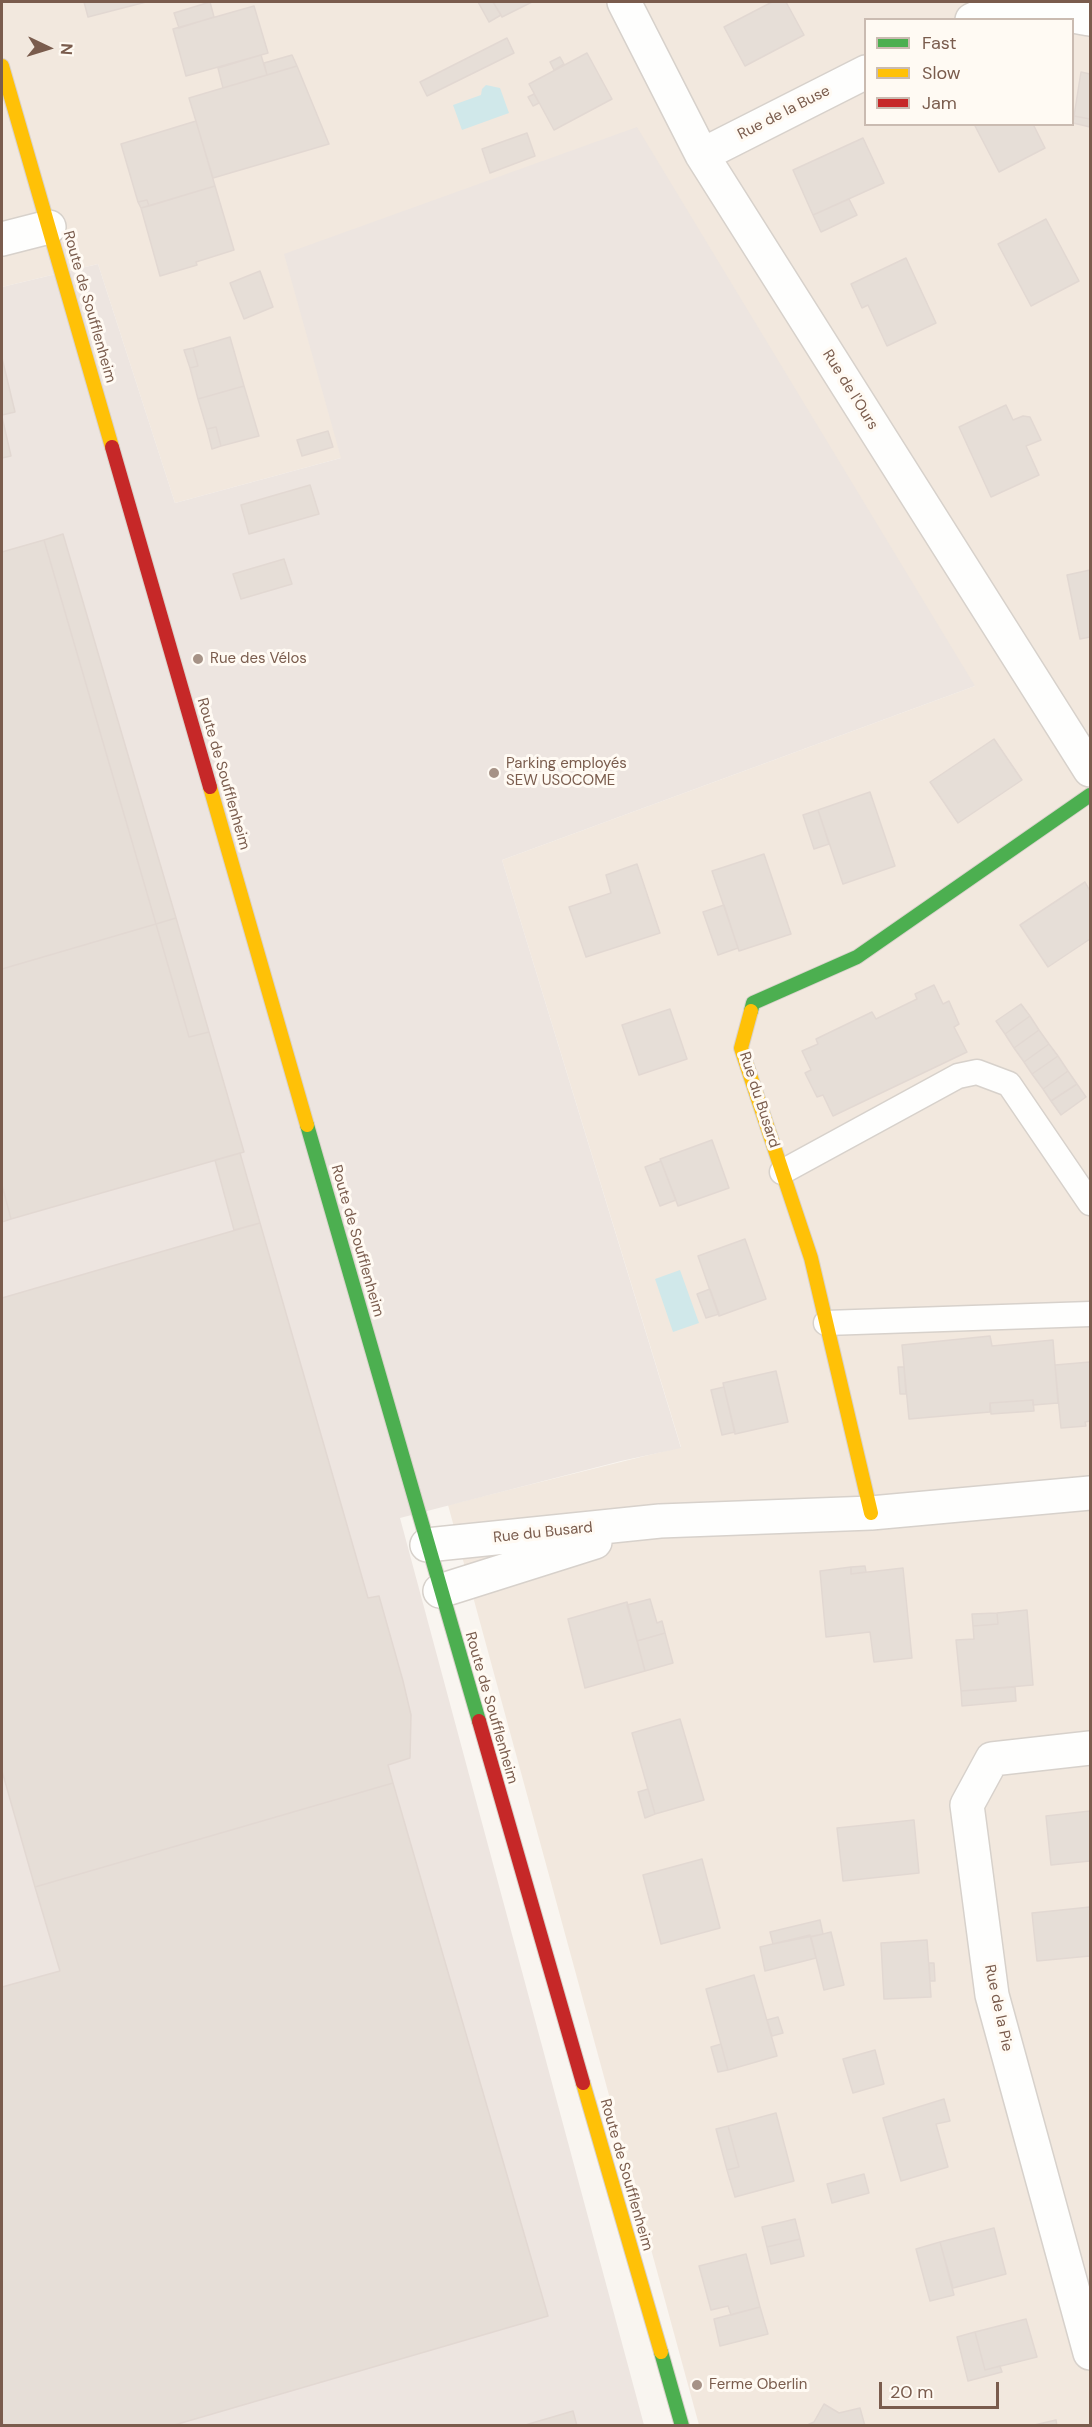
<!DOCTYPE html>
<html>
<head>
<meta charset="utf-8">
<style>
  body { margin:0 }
  #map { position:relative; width:1092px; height:2427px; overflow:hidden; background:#f9f5f0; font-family:"DM Sans",sans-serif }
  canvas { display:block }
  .frame { position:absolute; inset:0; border:3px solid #7a5c4d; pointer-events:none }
  .legend { position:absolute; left:864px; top:18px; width:210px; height:108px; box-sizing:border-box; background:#fffaf3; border:2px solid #cabbb1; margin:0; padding:8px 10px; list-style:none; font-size:18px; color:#7a5c4d }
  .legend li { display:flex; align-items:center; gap:12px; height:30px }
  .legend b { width:30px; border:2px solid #cabbb1 }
  .north { position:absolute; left:18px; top:18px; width:60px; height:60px; -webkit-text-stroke:4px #fffaf3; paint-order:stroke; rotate:94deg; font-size:16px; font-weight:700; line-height:24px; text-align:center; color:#7a5c4d }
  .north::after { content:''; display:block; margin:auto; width:21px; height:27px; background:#7a5c4d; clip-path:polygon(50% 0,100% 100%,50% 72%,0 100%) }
  .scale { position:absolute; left:879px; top:2382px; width:120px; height:27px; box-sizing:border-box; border:3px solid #7a5c4d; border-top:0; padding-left:8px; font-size:18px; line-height:21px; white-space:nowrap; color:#7a5c4d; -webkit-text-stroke:4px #fffaf3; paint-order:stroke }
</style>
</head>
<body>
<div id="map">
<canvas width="1092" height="2427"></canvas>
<div class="frame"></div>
<ul class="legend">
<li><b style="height:8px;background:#4caf50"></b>Fast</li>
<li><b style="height:8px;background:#ffc107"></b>Slow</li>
<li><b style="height:8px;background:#c62828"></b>Jam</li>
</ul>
<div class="north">N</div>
<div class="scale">20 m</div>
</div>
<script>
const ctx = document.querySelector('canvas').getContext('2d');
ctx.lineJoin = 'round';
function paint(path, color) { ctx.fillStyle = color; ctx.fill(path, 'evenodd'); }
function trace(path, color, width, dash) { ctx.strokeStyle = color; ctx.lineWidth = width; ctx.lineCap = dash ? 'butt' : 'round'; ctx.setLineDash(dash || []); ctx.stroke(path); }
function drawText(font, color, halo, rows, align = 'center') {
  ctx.font = font + ' "DM Sans",sans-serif'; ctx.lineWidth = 6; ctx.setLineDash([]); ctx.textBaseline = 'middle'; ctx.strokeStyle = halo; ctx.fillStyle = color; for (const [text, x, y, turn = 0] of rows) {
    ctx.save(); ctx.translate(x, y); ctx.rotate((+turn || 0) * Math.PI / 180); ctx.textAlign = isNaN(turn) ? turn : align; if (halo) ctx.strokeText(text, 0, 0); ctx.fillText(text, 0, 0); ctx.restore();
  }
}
paint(new Path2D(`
  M2 2H1090V2425H699L448 1505 681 1447 502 860 975 686 341 458 175 503 98 264 2 287ZM866 20H1072V124H866Z`), '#f2e8de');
paint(new Path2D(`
  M637 127 975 686 502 860 681 1448 621 1461 400 1518 644 2425H2V287L98 264 175 503 341 458 284 254Z`), '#ede5e0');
paint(new Path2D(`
  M486 85 500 88 509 113 462 130 453 105 481 95 482 89Z
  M680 1270 699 1323 673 1332 655 1279Z`), '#d0e8ea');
const building = new Path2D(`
  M84 2H146L88 17Z
  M210 2 214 17 179 28 174 13Z
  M478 2H493L501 15 489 22Z
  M493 2H532L502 17Z
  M772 2H786L804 35 745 66 724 27Z
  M254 6 268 53 186 76 173 29Z
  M507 38 514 53 427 96 420 82Z
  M587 53 612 99 554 130 529 84Z
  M261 55 267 75 223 88 218 68Z
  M292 55 297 66 267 75 264 63Z
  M560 57 564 64 554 70 550 62Z
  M297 66 329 144 213 178 189 98Z
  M1081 72 1090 74V119L1074 116Z
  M534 94 539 103 533 106 528 97Z
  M1074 116 1090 119V127L1073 123Z
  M196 121 215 186 149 206 147 200 138 202 121 144Z
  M974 124H1033L1045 148 999 172Z
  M527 133 535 156 490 173 482 149Z
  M863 138 884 183 813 215 793 170Z
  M215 186 234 250 196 262 197 265 160 276 141 208Z
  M849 199 857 215 821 232 813 215Z
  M147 200 149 206 141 208 138 202Z
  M1046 219 1079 281 1031 306 998 244Z
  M906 258 936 323 887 346 868 305 862 308 851 284Z
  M260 271 273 307 244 319 230 283Z
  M230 337 244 386 198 399 190 368 198 366 193 348Z
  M193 348 198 366 190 368 184 350Z
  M2 358 15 412 2 415Z
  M244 386 259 436 221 446 216 427 207 429 198 399Z
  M1006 405 1013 420 1023 416 1030 417 1041 440 1026 446 1039 475 991 497 959 427Z
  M2 417 11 456 2 458Z
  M216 427 221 446 212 449 207 429Z
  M328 431 333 447 302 456 297 440Z
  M310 485 319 514 249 534 241 505Z
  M63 534 176 918 156 924 44 540Z
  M44 540 156 924 2 969V552Z
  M284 559 292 584 241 599 233 574Z
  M1090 570V637L1080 639 1067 575Z
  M994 739 1022 780 958 823 930 782Z
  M870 792 895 866 843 884 818 810Z
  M818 810 829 844 814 849 803 815Z
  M764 854 791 934 739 951 712 871Z
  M637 864 660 933 586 957 569 907 611 893 606 875Z
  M1085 882 1090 891V939L1048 967 1020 925Z
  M724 905 738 948 718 955 703 912Z
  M176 918 209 1032 189 1037 156 924Z
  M156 924 189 1037 209 1032 244 1152 11 1219 2 1185V969Z
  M934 985 943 1004 949 1001 959 1024 954 1027 967 1052 833 1116 823 1095 817 1097 805 1073 811 1070 802 1051 818 1044 816 1039 872 1012 876 1019 917 999 915 994Z
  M1021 1004 1030 1016 1005 1034 996 1021Z
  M670 1009 687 1059 639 1075 622 1025Z
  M1030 1016 1039 1030 1014 1048 1005 1034Z
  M1039 1030 1049 1044 1024 1062 1014 1048Z
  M1049 1044 1058 1056 1032 1074 1024 1062Z
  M1058 1056 1068 1071 1043 1089 1032 1074Z
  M1068 1071 1077 1084 1051 1101 1043 1089Z
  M1077 1084 1086 1097 1061 1115 1051 1101Z
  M712 1140 729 1188 678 1206 660 1159Z
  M240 1153 260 1223 234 1230 215 1160Z
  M661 1161 676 1200 660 1206 645 1167Z
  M2 1185 11 1219 2 1222Z
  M260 1223 368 1598 379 1596 403 1681 411 1715 410 1758 388 1765 393 1783 35 1887 2 1771V1298Z
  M745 1239 766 1299 719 1316 698 1256Z
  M710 1289 719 1314 706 1318 697 1294Z
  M990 1336 992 1346 1053 1340 1058 1403 1033 1405V1400L990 1403V1412L909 1419 902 1345Z
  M1090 1362V1421L1085 1422 1086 1426 1061 1428 1055 1365Z
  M898 1367H904L906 1394H900Z
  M776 1371 788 1422 735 1434 723 1383Z
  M724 1387 735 1432 722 1435 711 1390Z
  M1033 1400 1034 1411 991 1414 990 1403Z
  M865 1566 866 1572 851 1574V1567Z
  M851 1567V1574L903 1568 912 1658 874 1662 870 1632 826 1637 820 1571Z
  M650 1599 657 1623 662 1621 665 1633 637 1641 627 1605Z
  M627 1602 645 1671 585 1688 568 1619Z
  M1027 1610 1033 1685 961 1691 956 1640 974 1639 973 1626 998 1624 997 1613Z
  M997 1613 998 1624 973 1626 972 1614Z
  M665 1633 673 1663 645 1671 637 1641Z
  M1015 1687 1016 1701 962 1706 961 1691Z
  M680 1719 704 1800 655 1814 632 1733Z
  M393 1783 548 2316 171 2426H4L2 2418V1987L60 1971 35 1887Z
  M648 1789 655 1814 645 1818 638 1792Z
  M1090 1811V1861L1051 1865 1046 1816Z
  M914 1820 919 1873 843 1881 837 1828Z
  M702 1859 720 1928 661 1944 643 1875Z
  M1090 1907V1956L1037 1961 1032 1913Z
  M820 1920 823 1934 773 1944 770 1932Z
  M831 1932 844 1985 824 1990 811 1937Z
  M810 1935 816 1958 765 1971 760 1947Z
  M927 1940 931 1997 884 1999 881 1943Z
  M929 1963H934L935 1981H930Z
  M754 1975 777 2056 728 2070 706 1989Z
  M778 2017 783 2033 772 2036 767 2020Z
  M721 2044 728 2070 718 2072 711 2047Z
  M875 2050 884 2084 853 2093 843 2059Z
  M944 2099 950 2121 936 2124 948 2167 901 2181 883 2118Z
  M776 2113 794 2181 735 2197 727 2170 739 2167 728 2126Z
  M728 2126 739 2167 727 2170 716 2129Z
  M864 2174 869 2193 832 2203 827 2184Z
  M795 2219 800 2239 767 2247 762 2227Z
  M994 2228 1006 2274 953 2288 940 2242Z
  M800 2239 804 2256 771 2264 767 2247Z
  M940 2242 954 2295 930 2301 916 2249Z
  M746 2254 760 2307 731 2315 728 2306 711 2310 699 2266Z
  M760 2307 768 2334 720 2346 714 2319Z
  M1026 2319 1037 2357 985 2370 975 2332Z
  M975 2332 985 2370 1000 2366 1002 2372 968 2381 957 2337Z
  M824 2404 839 2413 860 2408 865 2426H805L814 2422Z
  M573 2411 577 2426H522Z
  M1056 2420 1057 2426H1030Z`);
paint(building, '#e6ded7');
trace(building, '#e2d8d2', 1.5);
const lane = new Path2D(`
  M782 1172 958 1076 977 1072 1009 1084 1090 1203
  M826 1323 1090 1314`);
const street = new Path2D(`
  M624 2 702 155 1090 770
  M972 20C1007 2 1054 13 1090 19
  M702 155 866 72
  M2 239 49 227
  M427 1545 660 1521 871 1513 1090 1493
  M440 1591 595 1542
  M1090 1748 992 1759 967 1805 992 1995 1090 2353`);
const fast = new Path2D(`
  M751 1011 753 1003 857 957 1090 795
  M307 1125 479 1721
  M661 2352 682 2426`);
const slow = new Path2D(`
  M2 66 112 447
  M210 787 307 1125
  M751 1011 741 1048 811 1258 871 1513
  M583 2083 661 2352`);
const jam = new Path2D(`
  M112 447 210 787
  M479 1721 583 2083`);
trace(lane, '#d7d1cb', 27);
trace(street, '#d7d1cb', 36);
trace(fast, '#d9d2cb', 16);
trace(slow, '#d9d2cb', 16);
trace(jam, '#d9d2cb', 16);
trace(lane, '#fefefd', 24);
trace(street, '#fefefd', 33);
trace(fast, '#4caf50', 14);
trace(slow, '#ffc107', 14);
trace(jam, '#c62828', 14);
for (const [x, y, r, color] of [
  [198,659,6,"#a69286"],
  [494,773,6,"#a69286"],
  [697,2385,6,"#a69286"]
]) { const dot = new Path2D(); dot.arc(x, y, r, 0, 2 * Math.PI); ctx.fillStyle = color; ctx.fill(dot); trace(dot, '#fffaf3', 2); }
drawText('15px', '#7a5c4d', '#fffaf3', [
  ["Rue de la Buse",784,113,-27],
  ["Route de Soufflenheim",89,307,74],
  ["Rue de l'Ours",850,390,58],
  ["Route de Soufflenheim",223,774,74],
  ["Rue du Busard",759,1100,72],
  ["Route de Soufflenheim",357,1241,74],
  ["Rue du Busard",543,1533,-6],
  ["Route de Soufflenheim",491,1708,74],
  ["Rue de la Pie",998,2008,78],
  ["Route de Soufflenheim",626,2175,74]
]);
drawText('15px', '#7a5c4d', '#fffaf3', [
  ["Rue des Vélos",210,659],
  ["Parking employés",506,764],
  ["SEW USOCOME",506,781],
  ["Ferme Oberlin",709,2385]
], 'left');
</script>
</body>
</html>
